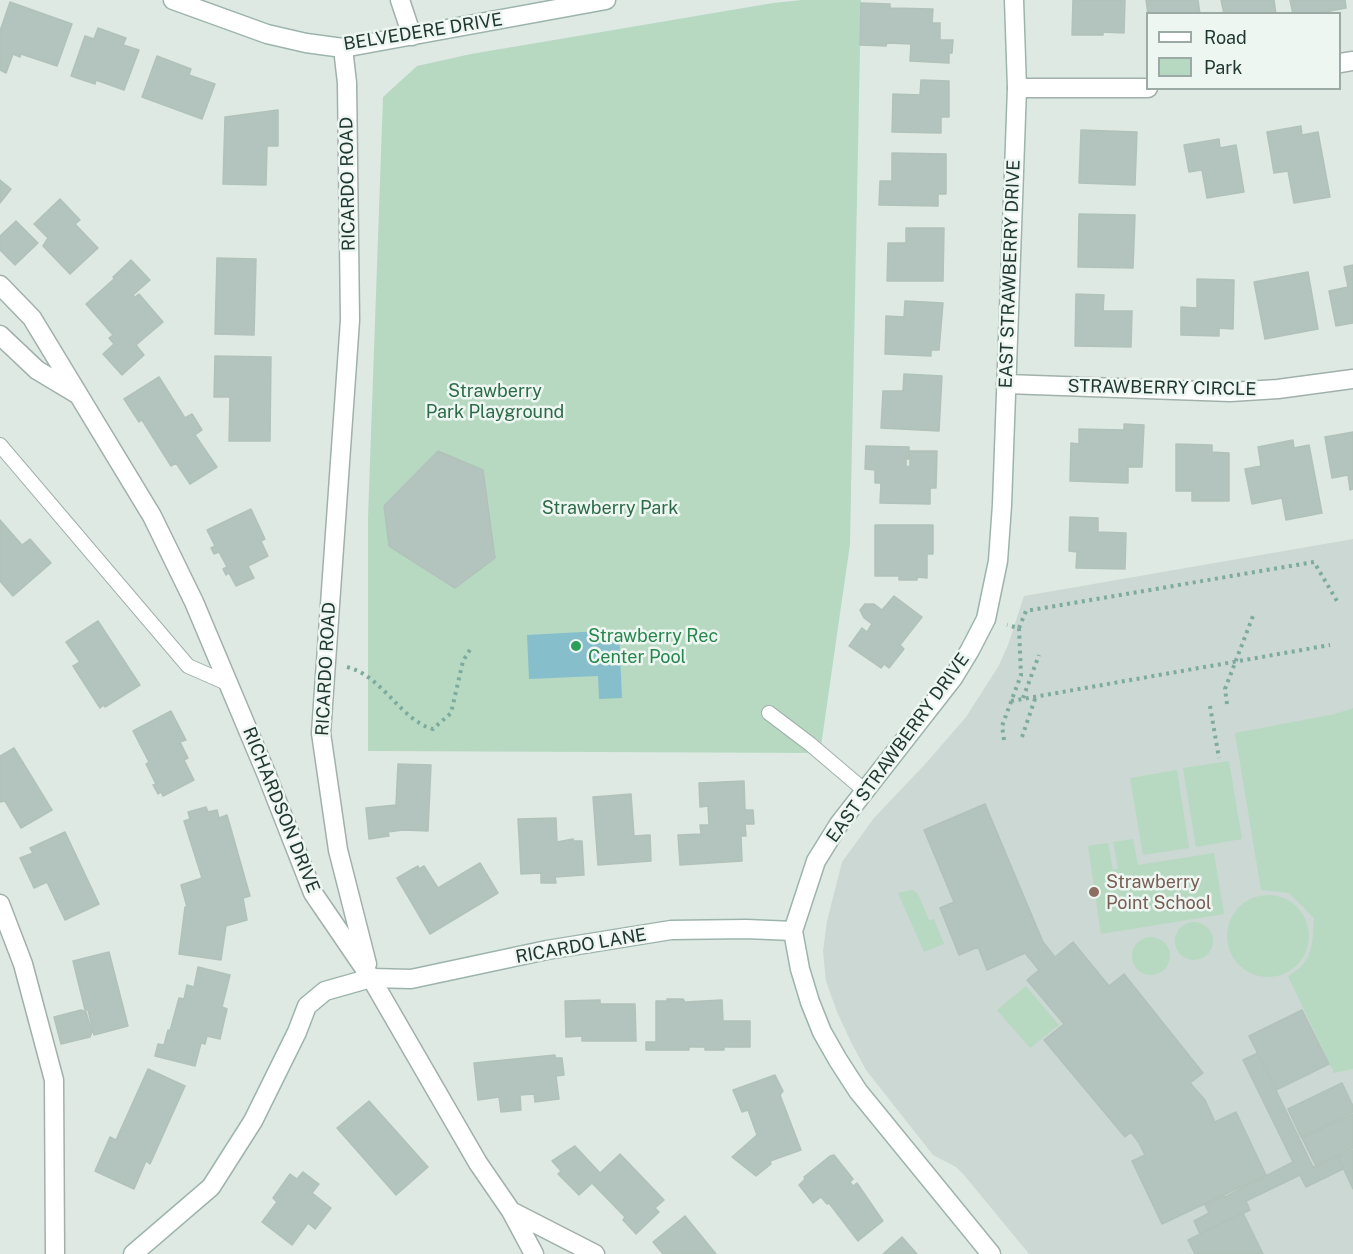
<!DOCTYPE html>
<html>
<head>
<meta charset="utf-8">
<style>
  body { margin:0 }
  #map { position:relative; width:1353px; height:1254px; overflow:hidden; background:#dee9e4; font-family:"Public Sans",sans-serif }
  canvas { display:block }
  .legend { position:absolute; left:1146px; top:12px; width:195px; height:78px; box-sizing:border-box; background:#eef6f2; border:2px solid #9caaa5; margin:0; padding:8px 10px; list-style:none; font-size:18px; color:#203732 }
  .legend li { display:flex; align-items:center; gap:12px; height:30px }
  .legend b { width:30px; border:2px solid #9caaa5 }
</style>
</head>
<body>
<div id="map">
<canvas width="1353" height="1254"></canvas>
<ul class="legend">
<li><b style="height:8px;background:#fff"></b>Road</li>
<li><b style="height:16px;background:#b7d9c2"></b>Park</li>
</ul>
</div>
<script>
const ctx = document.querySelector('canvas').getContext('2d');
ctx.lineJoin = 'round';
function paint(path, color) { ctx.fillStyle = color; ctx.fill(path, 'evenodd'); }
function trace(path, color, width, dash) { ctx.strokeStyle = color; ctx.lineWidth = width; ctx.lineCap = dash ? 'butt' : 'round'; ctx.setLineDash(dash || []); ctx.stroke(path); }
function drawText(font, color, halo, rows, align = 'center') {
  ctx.font = font + ' "Public Sans",sans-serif'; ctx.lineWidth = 5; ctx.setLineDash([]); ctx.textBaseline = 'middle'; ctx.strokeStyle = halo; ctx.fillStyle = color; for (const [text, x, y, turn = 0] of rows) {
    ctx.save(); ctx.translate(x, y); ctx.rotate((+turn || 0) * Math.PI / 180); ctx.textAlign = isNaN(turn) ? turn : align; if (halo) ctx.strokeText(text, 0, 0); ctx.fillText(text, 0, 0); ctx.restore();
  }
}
paint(new Path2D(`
  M1353 539V1254H1029L964 1175 956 1167 933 1155 866 1070 851 1042 837 1012 826 981 823 951 827 921 842 862 874 818 928 761 966 717 998 667 1008 645 1024 596Z`), '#ccd8d3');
paint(new Path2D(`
  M802 0H861L850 544 820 753 368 751V518L383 97 417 66 471 54 773 3Z
  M1353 708V1069L1334 1073 1288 976C1314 961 1312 945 1314 918L1289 893 1261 890 1235 733 1335 714Z
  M1229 761 1242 839 1196 847 1183 768Z
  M1177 770 1189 848 1143 855 1130 778Z
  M1133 839 1138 865 1214 853 1224 914 1101 934 1088 846 1108 843 1113 870 1118 868 1113 842Z
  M912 890 918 894 929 920 934 919 944 944 924 952 898 893Z
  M1227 936a41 41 0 1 1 82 0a41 41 0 1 1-82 0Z
  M1175 941a19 19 0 1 1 38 0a19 19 0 1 1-38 0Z
  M1132 956a19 19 0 1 1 38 0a19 19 0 1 1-38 0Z
  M1026 986 1059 1025 1030 1048 997 1010Z`), '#b7d9c2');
paint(new Path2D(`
  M619 630 622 698 599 699 598 676 529 679 527 635Z`), '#87becc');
const building = new Path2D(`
  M1073 0H1125L1124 33 1103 32V35H1072Z
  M1146 0H1198L1200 14H1148Z
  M1221 0H1274L1276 14H1224Z
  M1290 0H1345L1346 8 1314 14H1293Z
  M10 2 72 24 57 66 21 54 20 57 13 54 6 73 0 70V31Z
  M861 3 890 4V8L933 9 932 23H940V40H953L952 53H949V63L910 61 911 44 887 43 886 46 860 45Z
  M98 28 126 38 123 45 139 50 124 90 96 80 95 84 71 76 85 36 94 39Z
  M157 56 191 69 189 75 215 84 202 119 142 97Z
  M921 80 949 81V117H941V133L892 132 893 94 920 95Z
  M278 110V146H267L266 185 223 184 225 117Z
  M1301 126 1302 135 1318 132 1330 197 1294 203 1288 171 1274 173 1267 132Z
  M1081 130 1137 132 1135 185 1079 183Z
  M1219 139 1220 148 1236 145 1244 192 1207 198 1202 170 1189 172 1184 145Z
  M892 153 946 154V194H938V206L879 205 880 181H892Z
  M0 180 11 189 0 203Z
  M60 199 80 220 75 224 98 248 70 274 43 246 48 238 34 224Z
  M1079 214 1135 215 1133 268 1078 267Z
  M16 221 38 243 15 265 0 250V236Z
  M906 228H944L943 281H887L888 243H906Z
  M217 258 256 259 254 335 215 334Z
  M131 260 150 280 133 295 135 297 139 294 163 322 136 345 144 355 122 375 103 354 114 344 109 338 113 335 86 304 114 279 113 277Z
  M1353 265V323L1336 326 1329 291 1348 287 1344 267Z
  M1308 272 1318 329 1265 339 1254 282Z
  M1197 279 1234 280 1233 329 1219 328V336L1181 335V307L1197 308Z
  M1076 294 1104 295 1103 311H1132L1131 347 1075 346Z
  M905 301 943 303 939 350H931V356L885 354 886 316 904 317Z
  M215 356 271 357 270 441H229L230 397H214Z
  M904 374 942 376 939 431 881 428 883 391H903Z
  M159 377 185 418 192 414 202 430 195 435 217 467 190 484 176 463 171 466 142 420 139 422 124 399Z
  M1124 424 1144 425 1142 467H1128V483L1070 481 1071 443 1079 444V429L1124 430Z
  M1353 432V489L1350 490 1348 475 1332 478 1325 437Z
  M1293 440 1294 448 1309 445 1322 513 1286 520 1282 498 1252 504 1245 469 1261 466 1258 447Z
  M1176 444 1212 445V452L1229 453V501H1192V491H1176Z
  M866 446 909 447V459H906V466L910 467V451H937L936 488H930V504L880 503 881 483H875V470L865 469Z
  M438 451 483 470 495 558 455 588 389 546 384 506Z
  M251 509 265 539 261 541 268 556 248 566 254 578 236 586 229 573 226 575 223 569 227 567 219 552 214 554 211 548 215 546 207 530Z
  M1070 517 1098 518V532L1126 533 1125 569 1076 568 1077 552 1069 551Z
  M0 520 22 545 30 539 51 563 13 596 0 581Z
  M875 525H933V554H927V578L917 577V580H899V576H875Z
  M894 596 922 617 900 645 904 649 889 668 884 664 881 668 849 646 862 628 867 632 872 624 864 618 860 610 865 604H874L882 610Z
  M98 621 140 685 105 707 104 705 100 708 73 666 80 662 66 642Z
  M171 711 186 740 180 742 188 758 184 760 194 780 163 796 161 792 158 794 153 785 156 784 146 764 149 762 133 731Z
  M14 748 52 810 21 828 5 801 0 802V756Z
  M398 764 431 765 428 831 403 830 388 832 389 836 369 839 366 808 396 805Z
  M744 781 745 810H753L754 824H745L746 836H741L742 861 680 865 678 835 701 834 700 825H709L708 806 700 807 699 783Z
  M631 794 634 836 650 835 651 861 598 865 593 797Z
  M985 804 1043 942 1055 957 1073 942 1109 986 1124 974 1203 1073 1190 1083 1205 1100 1215 1122 1236 1112 1266 1175 1162 1224 1132 1161 1145 1155 1139 1143 1131 1132 1125 1137 1044 1040 1064 1024 1027 980 1039 970 1025 953 987 970 978 947 959 955 940 908 954 902 924 830Z
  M206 807 208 812 217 810 219 818 227 815 250 896 243 898 247 920 226 926 221 960 179 954 185 907H187L181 885 202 878 184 821 190 819 188 812Z
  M556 818 557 842 573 839 574 841H582L584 875 555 877 556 883H541V873L521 874 518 819Z
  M65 832 99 904 65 920 47 882 34 888 20 858 33 853 30 848Z
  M480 863 498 893 430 934 397 878 418 866 419 869 424 866 438 888Z
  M109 952 128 1026 94 1035 88 1010H85L73 961Z
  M198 967 230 975 222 1007 227 1009 220 1039 207 1036 205 1044 201 1043 195 1066 155 1056 158 1044 164 1045 168 1030 170 1031 179 998 184 999 187 985 194 987Z
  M667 999H683L685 1002 722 1000 723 1021H750V1047H724V1050H705V1047H689V1050H646V1042H656V1001H667Z
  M600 1000V1004H635L636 1041H582V1036L566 1037 565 1001Z
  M81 1010 86 1012 92 1032 90 1037 61 1044 54 1017Z
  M1302 1010 1329 1064 1276 1090 1249 1036Z
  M1258 1053 1313 1167 1337 1156 1343 1169 1306 1187 1300 1175 1246 1201 1250 1210 1200 1234 1194 1221 1209 1213 1205 1205 1224 1195 1225 1197 1293 1162 1243 1060Z
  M555 1055V1058H562L564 1075 556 1076 559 1099 535 1102 534 1094 520 1095 521 1110 501 1112 499 1097 478 1100 474 1063Z
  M148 1069 185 1086 150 1164 146 1161 134 1189 95 1171 110 1137 116 1140Z
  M775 1075 783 1091 780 1095 801 1150 770 1161 771 1164 756 1176 732 1157 757 1135 748 1110 742 1112 733 1090Z
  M1342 1083 1353 1106V1112L1301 1137 1288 1109Z
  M369 1101 428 1167 396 1195 337 1128Z
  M1353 1114V1148L1316 1166 1302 1138Z
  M575 1146 600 1173 620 1154 664 1200 655 1208 659 1212 636 1234 623 1220 625 1217 592 1183 579 1195 558 1174 561 1171 552 1161Z
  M1353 1150V1189L1338 1157Z
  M834 1155 853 1179 850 1182 853 1186 857 1183 883 1221 858 1241 829 1203 827 1204 821 1197 813 1203 799 1185 805 1179 804 1177 830 1156Z
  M303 1172 319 1184 312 1193 331 1208 315 1229 308 1223 292 1245 262 1222 277 1202 273 1198 290 1174 297 1179Z
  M1243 1213 1263 1254H1195L1188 1240Z
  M685 1216 716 1254H663L653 1242Z
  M902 1237 917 1254H883Z`);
paint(building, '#b3c3bd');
trace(building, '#b1c2bb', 1.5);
const lane = new Path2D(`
  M0 445 188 666 229 684
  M769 713 810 744 864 790`);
const street = new Path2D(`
  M400 0 412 36
  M343 48 347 83 350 320 321 733 338 850 367 964
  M1340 63 1353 61
  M1017 88H1148
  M0 285 32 318 152 516 194 602 266 773 313 893 371 978 478 1163 511 1211 534 1254
  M0 335 37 370 77 394
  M1006 384 1230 392 1278 389 1353 379
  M0 904 23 964 54 1080 55 1254
  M511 1211 595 1254`);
const secondary = new Path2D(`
  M173 0 267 34 306 43 343 48 606 0
  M133 1254 211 1187 253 1121 297 1032 307 1006 325 991 371 978 411 979 547 950 671 930 746 929 793 931
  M991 1254 858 1091 838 1060 822 1032 810 1002 800 969 793 931 816 861 839 824 953 678 970 650 986 619 998 561 1002 505 1017 88 1014 0`);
trace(lane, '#a1b0ab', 16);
trace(street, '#a1b0ab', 21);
trace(secondary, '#9db4ad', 21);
trace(new Path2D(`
  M1019 628 1026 611 1314 562 1337 601
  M347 667C383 676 400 720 433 729L451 713 463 661 471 648
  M1023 698 1039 655
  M1011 701 1330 645
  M1227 704 1225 689 1253 616
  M1210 706 1219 758
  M1022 737 1036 696
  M1004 740 1002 726 1021 675 1019 628 1007 625`), '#7fab9f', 4, [3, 4.5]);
trace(lane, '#fff', 14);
trace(street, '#fff', 18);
trace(secondary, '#fff', 18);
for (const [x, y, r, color] of [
  [576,646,6,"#2e9e5b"],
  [1094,892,6,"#8d6e63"]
]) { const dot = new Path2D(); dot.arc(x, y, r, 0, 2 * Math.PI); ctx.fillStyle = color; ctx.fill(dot); trace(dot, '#eef6f2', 2); }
drawText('18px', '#203732', '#eef6f2', [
  ["BELVEDERE DRIVE",423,32,-9],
  ["RICARDO ROAD",348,184,-91],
  ["EAST STRAWBERRY DRIVE",1010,274,-88],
  ["STRAWBERRY CIRCLE",1162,388,1],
  ["RICARDO ROAD",326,669,-87],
  ["EAST STRAWBERRY DRIVE",898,748,-54],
  ["RICHARDSON DRIVE",281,810,68],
  ["RICARDO LANE",581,946,-10]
]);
drawText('18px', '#2d6b48', '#eef6f2', [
  ["Strawberry",495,391],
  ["Park Playground",495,412],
  ["Strawberry Park",610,508]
]);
drawText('18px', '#27864d', '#eef6f2', [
  ["Strawberry Rec",588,636],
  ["Center Pool",588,657]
], 'left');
drawText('18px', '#785e54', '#eef6f2', [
  ["Strawberry",1106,882],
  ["Point School",1106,903]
], 'left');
</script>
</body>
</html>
